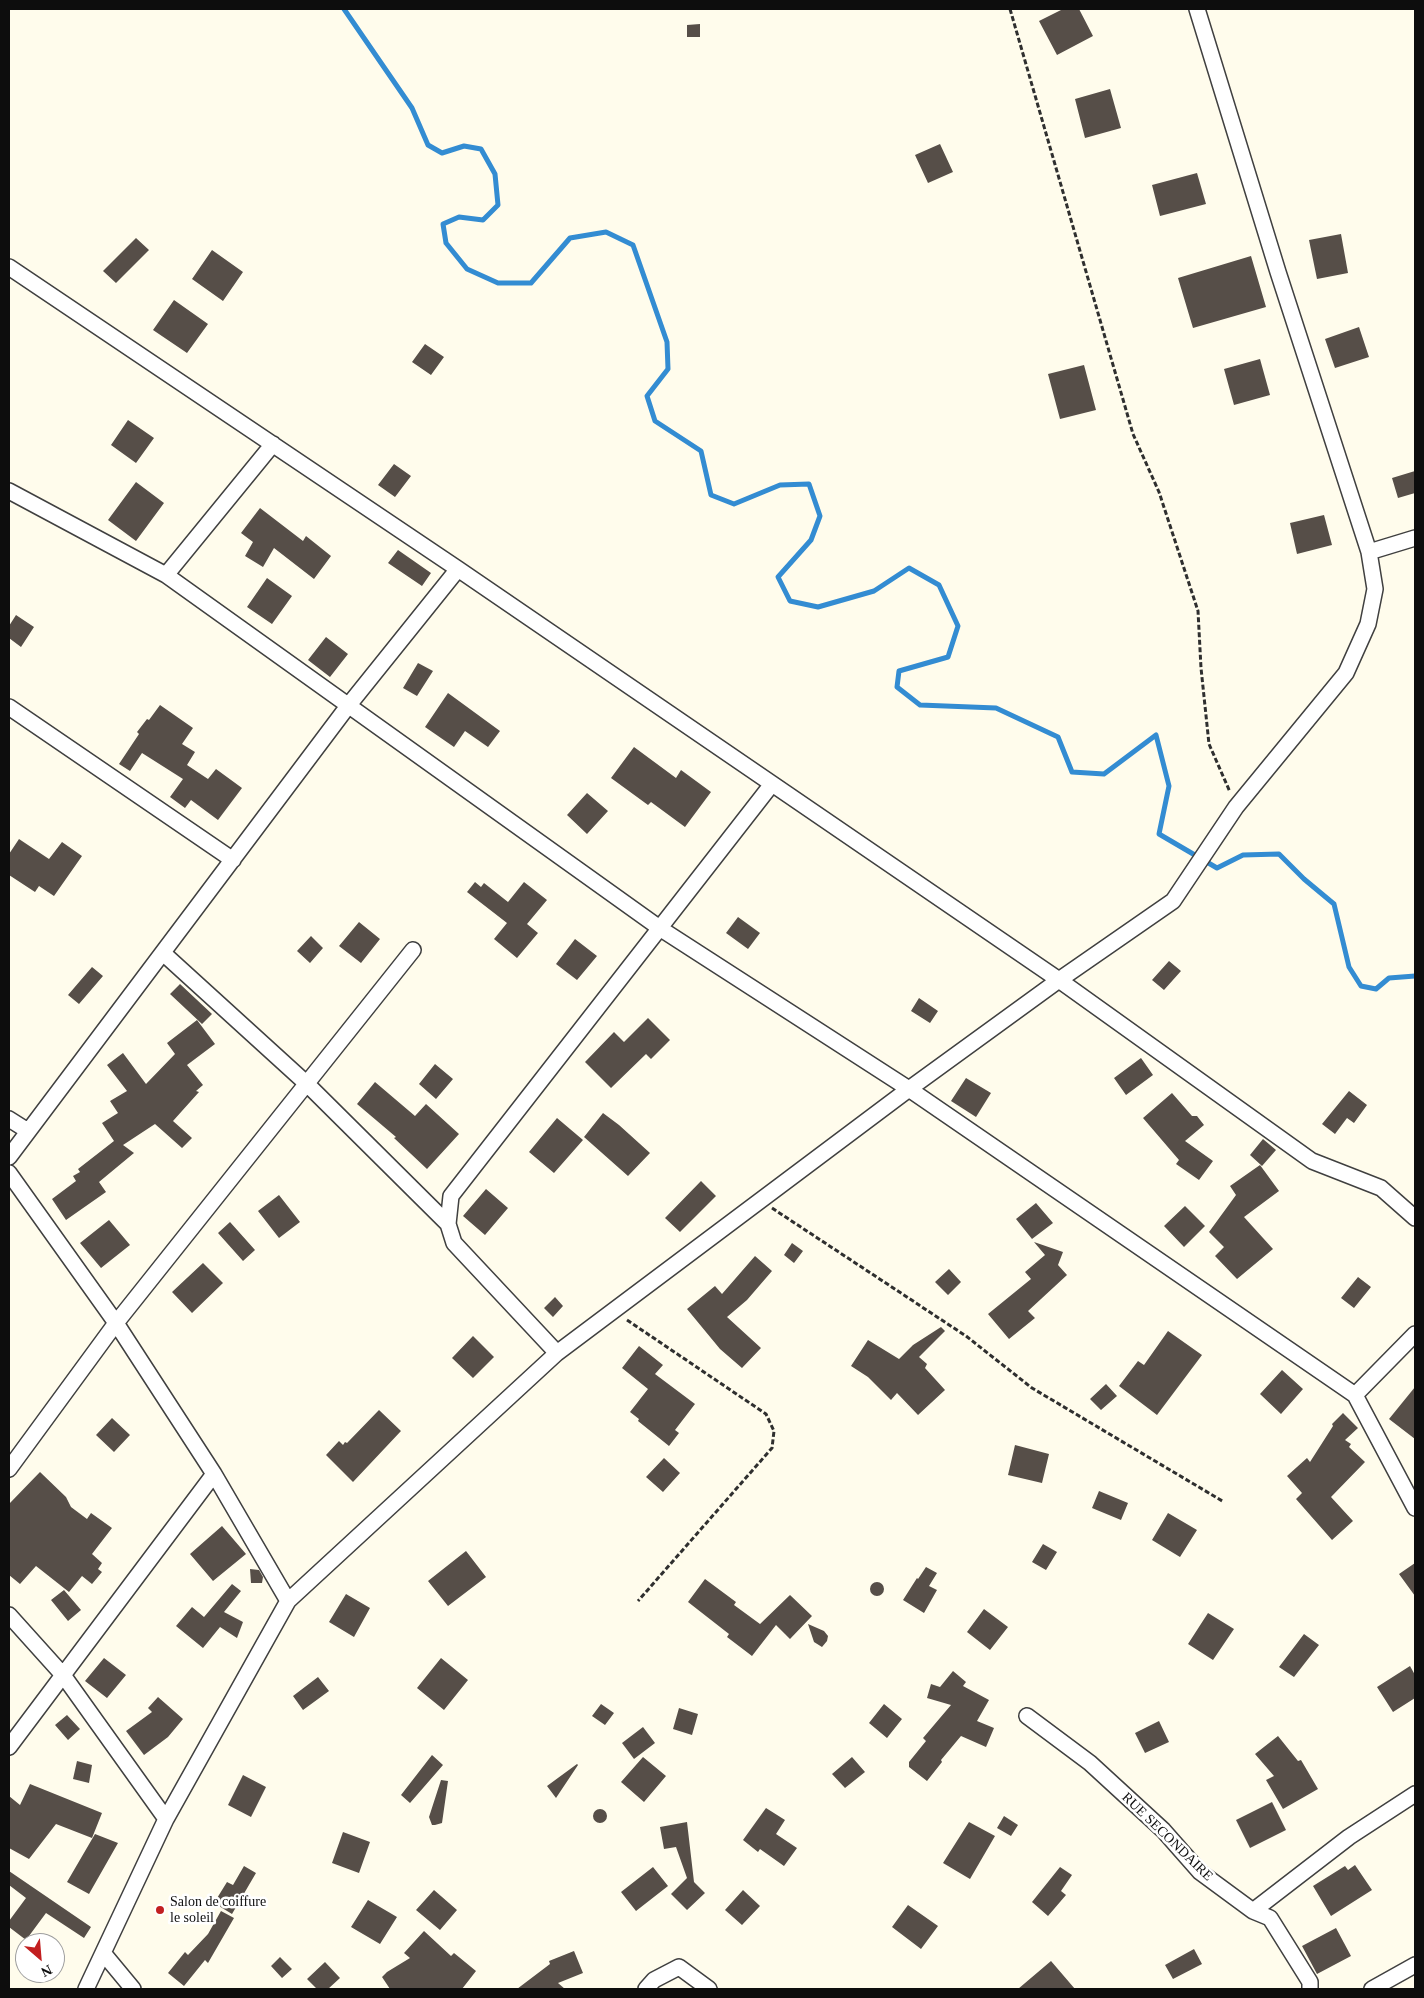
<!DOCTYPE html>
<html>
<head>
<meta charset="utf-8">
<style>
  body { margin:0 }
  #map { position:relative; width:1424px; height:1998px; overflow:hidden; background:#fffcec; font-family:Georgia,serif }
  canvas { display:block }
  .frame { position:absolute; inset:0; border:10px solid #0d0d0d; pointer-events:none }
  .north { position:absolute; left:15px; top:1933px; width:50px; height:50px; box-sizing:border-box; background:#fff; border:1px solid #9e9e9e; border-radius:50%; rotate:153deg; font-size:14px; font-weight:700; line-height:20px; text-align:center; color:#0d0d0d }
  .north::after { content:''; display:block; margin:auto; width:18px; height:22px; background:#c21f20; clip-path:polygon(50% 0,100% 100%,50% 72%,0 100%) }
</style>
</head>
<body>
<div id="map">
<canvas width="1424" height="1998"></canvas>
<div class="frame"></div>
<div class="north">N</div>
</div>
<script>
const ctx = document.querySelector('canvas').getContext('2d');
ctx.lineJoin = 'round';
function trace(path, color, width, dash) { ctx.strokeStyle = color; ctx.lineWidth = width; ctx.lineCap = dash ? 'butt' : 'round'; ctx.setLineDash(dash || []); ctx.stroke(path); }
function paint(path, color) { ctx.fillStyle = color; ctx.fill(path, 'evenodd'); }
function drawText(font, color, halo, rows, align = 'center') {
  ctx.font = font + ' Georgia,serif'; ctx.lineWidth = 5; ctx.setLineDash([]); ctx.textBaseline = 'middle'; ctx.strokeStyle = halo; ctx.fillStyle = color; for (const [text, x, y, turn = 0] of rows) {
    ctx.save(); ctx.translate(x, y); ctx.rotate((+turn || 0) * Math.PI / 180); ctx.textAlign = isNaN(turn) ? turn : align; if (halo) ctx.strokeText(text, 0, 0); ctx.fillText(text, 0, 0); ctx.restore();
  }
}
trace(new Path2D(`
  M344 9 412 108 428 145 442 153 464 146 481 149 495 174 498 205 483 220 459 217 443 224 446 243 467 269 498 283H531L570 238 606 232 633 245 667 342 668 369 647 396 655 421 701 451 711 495 734 504 780 485 809 484 820 516 811 540 778 577 790 601 818 607 874 591 909 568 939 585 958 626 948 657 899 671 897 687 920 705 996 708 1058 737 1072 772 1104 774 1156 735 1169 786 1159 834 1217 868 1243 855 1279 854 1304 879 1334 904 1349 967 1361 986 1376 989 1389 978 1415 976`), '#338cd2', 5);
paint(new Path2D(`
  M1063 9H1079L1093 36 1057 55 1039 21Z
  M700 24V37H687V25Z
  M1110 89 1121 128 1085 138 1075 99Z
  M940 144 953 172 928 183 915 155Z
  M1197 173 1206 204 1160 216 1152 185Z
  M1341 234 1348 273 1317 279 1309 240Z
  M136 238 149 250 116 283 103 271Z
  M212 250 243 272 223 301 192 279Z
  M1251 256 1266 307 1193 328 1178 278Z
  M174 300 208 324 187 353 153 330Z
  M1359 327 1369 357 1335 368 1325 339Z
  M425 344 444 357 431 375 412 362Z
  M1260 359 1270 395 1234 405 1224 369Z
  M1084 365 1096 410 1060 419 1048 374Z
  M128 420 154 438 136 463 111 445Z
  M394 464 411 476 395 497 378 485Z
  M1415 471V493L1398 498 1392 478Z
  M136 482 164 503 136 541 108 520Z
  M260 508 303 541 306 536 331 556 314 579 274 548 263 567 245 556 253 542 241 533Z
  M1324 515 1332 545 1297 554 1290 523Z
  M398 550 431 573 422 586 388 563Z
  M267 578 292 596 272 624 247 607Z
  M16 615 34 627 21 647 9 638V626Z
  M326 637 348 654 330 677 308 660Z
  M418 663 433 671 417 696 403 688Z
  M448 693 500 731 488 747 465 731 454 747 425 727Z
  M160 705 193 728 182 744 195 752 187 765 208 779 216 769 242 788 218 820 191 800 185 808 170 797 183 779 142 753 130 771 119 764 139 734 137 732 147 719 149 720Z
  M634 747 676 778 681 770 711 792 685 827 651 802 648 805 611 778Z
  M587 793 608 811 587 834 567 815Z
  M19 839 49 859 62 842 82 856 54 896 39 886 35 892 9 875V854Z
  M475 882 481 887 484 883 508 902 524 882 547 900 527 924 538 933 517 958 494 939 507 923 467 892Z
  M738 917 760 933 748 949 726 933Z
  M359 922 380 939 361 963 339 946Z
  M311 936 323 948 310 963 297 951Z
  M575 939 597 956 577 980 556 964Z
  M1169 961 1181 971 1164 990 1152 980Z
  M92 967 103 976 79 1004 68 995Z
  M180 984 212 1014 202 1024 170 994Z
  M919 998 938 1011 930 1023 911 1011Z
  M648 1018 670 1040 651 1059 646 1054 611 1088 585 1062 614 1032 624 1042Z
  M197 1020 215 1044 187 1065 203 1085 196 1091 199 1092 173 1121 192 1138 182 1148 155 1124 123 1145 134 1153 99 1182 106 1192 66 1220 52 1199 76 1181 73 1176 80 1172 78 1169 114 1141 102 1123 118 1113 110 1101 127 1091 107 1065 123 1053 146 1084 175 1054 167 1043Z
  M1141 1058 1153 1075 1126 1095 1114 1078Z
  M435 1064 453 1079 436 1099 419 1084Z
  M966 1078 991 1093 976 1117 951 1101Z
  M375 1082 415 1116 426 1104 459 1134 427 1169 394 1138 396 1137 357 1104Z
  M1349 1091 1367 1105 1354 1123 1347 1118 1335 1134 1322 1124Z
  M1172 1093 1192 1116H1197L1204 1125 1185 1141 1213 1161 1199 1180 1176 1164 1179 1160 1143 1118Z
  M603 1113 619 1125 650 1153 628 1176 584 1137Z
  M557 1118 583 1140 554 1173 529 1152Z
  M1263 1139 1276 1150 1262 1166 1250 1155Z
  M1260 1165 1279 1191 1244 1217 1273 1249 1237 1279 1215 1256 1224 1247 1209 1232 1236 1195 1230 1186Z
  M701 1181 716 1196 680 1232 665 1218Z
  M486 1189 508 1208 485 1235 463 1216Z
  M279 1195 300 1222 279 1238 258 1211Z
  M1036 1203 1053 1223 1032 1239 1016 1219Z
  M1185 1206 1205 1226 1184 1247 1164 1226Z
  M109 1220 130 1245 101 1268 80 1243Z
  M230 1222 255 1250 243 1261 218 1233Z
  M1034 1242 1063 1252 1058 1265 1067 1275 1028 1311 1035 1318 1009 1339 988 1314 1031 1279 1025 1272 1045 1255Z
  M792 1243 803 1251 794 1263 784 1255Z
  M755 1256 772 1271 747 1300 727 1317 761 1348 742 1368 720 1349 687 1309 715 1286 722 1294Z
  M203 1263 223 1283 192 1313 172 1292Z
  M949 1269 961 1282 948 1295 935 1282Z
  M1358 1277 1371 1287 1354 1308 1341 1298Z
  M555 1297 563 1306 553 1317 544 1308Z
  M941 1327 945 1331 919 1357 927 1364 925 1368 945 1390 918 1415 897 1393 891 1400 868 1377 851 1366 868 1340 899 1359 913 1345Z
  M1168 1331 1202 1355 1157 1415 1119 1386 1138 1361 1144 1365Z
  M473 1336 494 1357 473 1378 452 1358Z
  M639 1346 663 1365 655 1374 695 1404 675 1430 679 1433 669 1446 638 1421 639 1419 630 1412 648 1389 622 1368Z
  M1282 1370 1303 1389 1281 1414 1260 1394Z
  M1106 1384 1117 1396 1101 1410 1090 1399Z
  M1415 1387V1439L1389 1419Z
  M379 1410 401 1431 353 1482 326 1455 339 1441 343 1445 345 1442 347 1443Z
  M1343 1413 1358 1428 1345 1440 1351 1444 1349 1447 1365 1462 1331 1497 1353 1521 1332 1540 1296 1499 1302 1493 1287 1476 1307 1458 1310 1462 1333 1426 1332 1424Z
  M112 1418 130 1435 114 1452 96 1435Z
  M1015 1445 1049 1454 1042 1483 1008 1475Z
  M664 1458 680 1473 663 1492 646 1477Z
  M40 1472 66 1497 71 1507 87 1519 91 1513 112 1528 92 1554 102 1563 98 1569 102 1572 92 1584 82 1576 69 1592 36 1566 20 1584 9 1575V1504Z
  M1099 1491 1128 1503 1121 1520 1092 1508Z
  M1168 1513 1197 1530 1180 1557 1152 1540Z
  M222 1526 246 1554 213 1581 190 1554Z
  M1043 1544 1057 1552 1046 1570 1032 1562Z
  M466 1551 486 1577 448 1606 428 1581Z
  M1415 1563V1596L1399 1574Z
  M926 1567 937 1573 929 1586 937 1590 924 1613 903 1600 917 1578 918 1579Z
  M250 1569 259 1570 263 1577 262 1583H251Z
  M705 1579 736 1602 734 1605 760 1624 790 1595 812 1616 790 1639 776 1625 752 1656 727 1637 729 1634 688 1602Z
  M870 1589a7 7 0 1 1 14 0a7 7 0 1 1-14 0Z
  M232 1584 241 1591 224 1612 243 1622 237 1638 220 1627 203 1648 176 1626 192 1607 204 1617Z
  M64 1590 81 1610 68 1621 51 1600Z
  M346 1594 370 1608 354 1637 329 1622Z
  M984 1609 1008 1627 990 1650 967 1632Z
  M1208 1613 1234 1629 1213 1660 1188 1644Z
  M808 1624 824 1631 828 1636 827 1641 822 1647 814 1642Z
  M1304 1634 1319 1645 1294 1677 1279 1667Z
  M104 1658 126 1675 107 1698 85 1681Z
  M441 1658 468 1680 444 1710 417 1688Z
  M1410 1666 1415 1675V1698L1393 1712 1377 1687Z
  M953 1671 966 1682 963 1686 989 1700 977 1721 994 1728 986 1747 961 1736 941 1760 942 1762 927 1781 909 1767V1762L926 1741 923 1738 951 1705 927 1698 931 1684 940 1687Z
  M318 1677 329 1691 303 1710 293 1696Z
  M158 1697 183 1719 168 1737 144 1755 126 1731 152 1712 148 1708Z
  M601 1704 614 1713 605 1725 592 1716Z
  M884 1704 902 1719 887 1738 869 1723Z
  M679 1708 698 1714 692 1735 673 1729Z
  M67 1715 80 1729 68 1740 55 1725Z
  M1159 1721 1169 1742 1145 1753 1135 1733Z
  M643 1727 655 1743 634 1759 622 1743Z
  M1278 1736 1298 1761 1301 1760 1318 1789 1283 1809 1266 1780 1274 1776 1255 1754Z
  M432 1755 443 1765 410 1803 401 1795Z
  M643 1757 666 1776 644 1802 621 1782Z
  M852 1757 865 1772 845 1788 832 1774Z
  M77 1761 92 1765 89 1783 73 1779Z
  M577 1764 578 1765 556 1798 547 1786Z
  M243 1775 266 1787 251 1817 228 1805Z
  M441 1780 448 1781 442 1823 435 1825H432L429 1817Z
  M30 1784 102 1813 92 1838 56 1824 29 1859 9 1848V1796L20 1805Z
  M1272 1802 1286 1830 1250 1848 1236 1820Z
  M766 1808 785 1820 776 1834 797 1848 784 1866 760 1849 758 1852 743 1840Z
  M593 1816a7 7 0 1 1 14 0a7 7 0 1 1-14 0Z
  M1004 1816 1018 1825 1011 1836 997 1828Z
  M687 1822 694 1882 705 1893 687 1910 671 1894 687 1878 676 1847 664 1849 660 1827Z
  M969 1822 995 1836 970 1879 943 1863Z
  M343 1832 370 1842 359 1873 332 1863Z
  M95 1834 118 1843 89 1894 67 1882Z
  M1355 1865 1372 1890 1331 1916 1313 1886 1345 1866 1348 1870Z
  M244 1866 256 1873 232 1914 214 1903 227 1882 233 1885Z
  M653 1867 668 1886 636 1911 621 1892Z
  M1060 1867 1072 1875 1061 1891 1066 1895 1048 1916 1032 1902Z
  M9 1871 91 1927 84 1938 46 1913 26 1940 9 1927V1921L26 1898 9 1885Z
  M434 1890 457 1910 440 1930 416 1910Z
  M743 1890 760 1906 742 1925 725 1910Z
  M368 1900 397 1917 380 1944 351 1927Z
  M908 1905 938 1926 921 1949 892 1927Z
  M221 1911 234 1918 208 1963 205 1960 184 1986 168 1973 185 1952 188 1955 208 1934Z
  M1336 1928 1351 1956 1317 1974 1302 1946Z
  M424 1931 451 1956 454 1953 476 1971 462 1989H390L382 1977 387 1972 410 1958 404 1953Z
  M1194 1949 1202 1964 1173 1979 1165 1965Z
  M574 1951 583 1973 558 1983 565 1989H517L550 1964 549 1961Z
  M280 1957 292 1969 282 1978 271 1966Z
  M1051 1961 1075 1989H1018Z
  M325 1962 340 1978 328 1989H317L307 1979Z`), '#564e48');
const street = new Path2D(`
  M9 267 458 569 1059 980 1312 1161 1381 1188 1415 1218
  M9 491 166 575 661 929 909 1089 1355 1395 1415 1508
  M1369 552 1415 538
  M166 575 273 444
  M9 707 233 860
  M163 953 307 1084 448 1224
  M9 1119 28 1131
  M9 1157 348 706 458 569
  M9 1173 116 1323 214 1474 288 1601
  M557 1353 454 1243 448 1224 451 1196 772 784
  M1355 1395 1415 1334
  M9 1469 116 1323 413 950
  M9 1615 63 1675 166 1819
  M1027 1716 1090 1763 1163 1830 1200 1872 1253 1911 1270 1918 1310 1982V1989
  M9 1747 214 1474
  M1253 1911 1349 1837 1415 1794
  M104 1954 133 1989
  M86 1989 166 1819 288 1601 557 1353 909 1089 1059 980 1173 901 1236 807 1346 673 1368 624 1375 589 1369 552 1278 272 1197 9
  M646 1989 654 1980 679 1967 709 1989
  M1372 1989 1415 1965`);
trace(street, '#404040', 18);
trace(new Path2D(`
  M1010 9 1133 434 1159 492 1198 611 1201 668 1209 744 1230 792
  M772 1208 966 1336 1032 1388 1224 1502
  M627 1320 766 1414 774 1431 772 1448 638 1601`), '#2f2f2f', 3, [5, 2.5]);
trace(street, '#fff', 15);
for (const [x, y, r, color] of [
  [160,1910,5,"#c21f20"]
]) { const dot = new Path2D(); dot.arc(x, y, r, 0, 2 * Math.PI); ctx.fillStyle = color; ctx.fill(dot); trace(dot, '#fff', 2); }
drawText('14px', '#0d0d0d', '#fff', [
  ["RUE SECONDAIRE",1167,1837,44]
]);
drawText('14px', '#0d0d0d', '#fff', [
  ["Salon de coiffure",170,1902],
  ["le soleil",170,1918]
], 'left');
</script>
</body>
</html>
